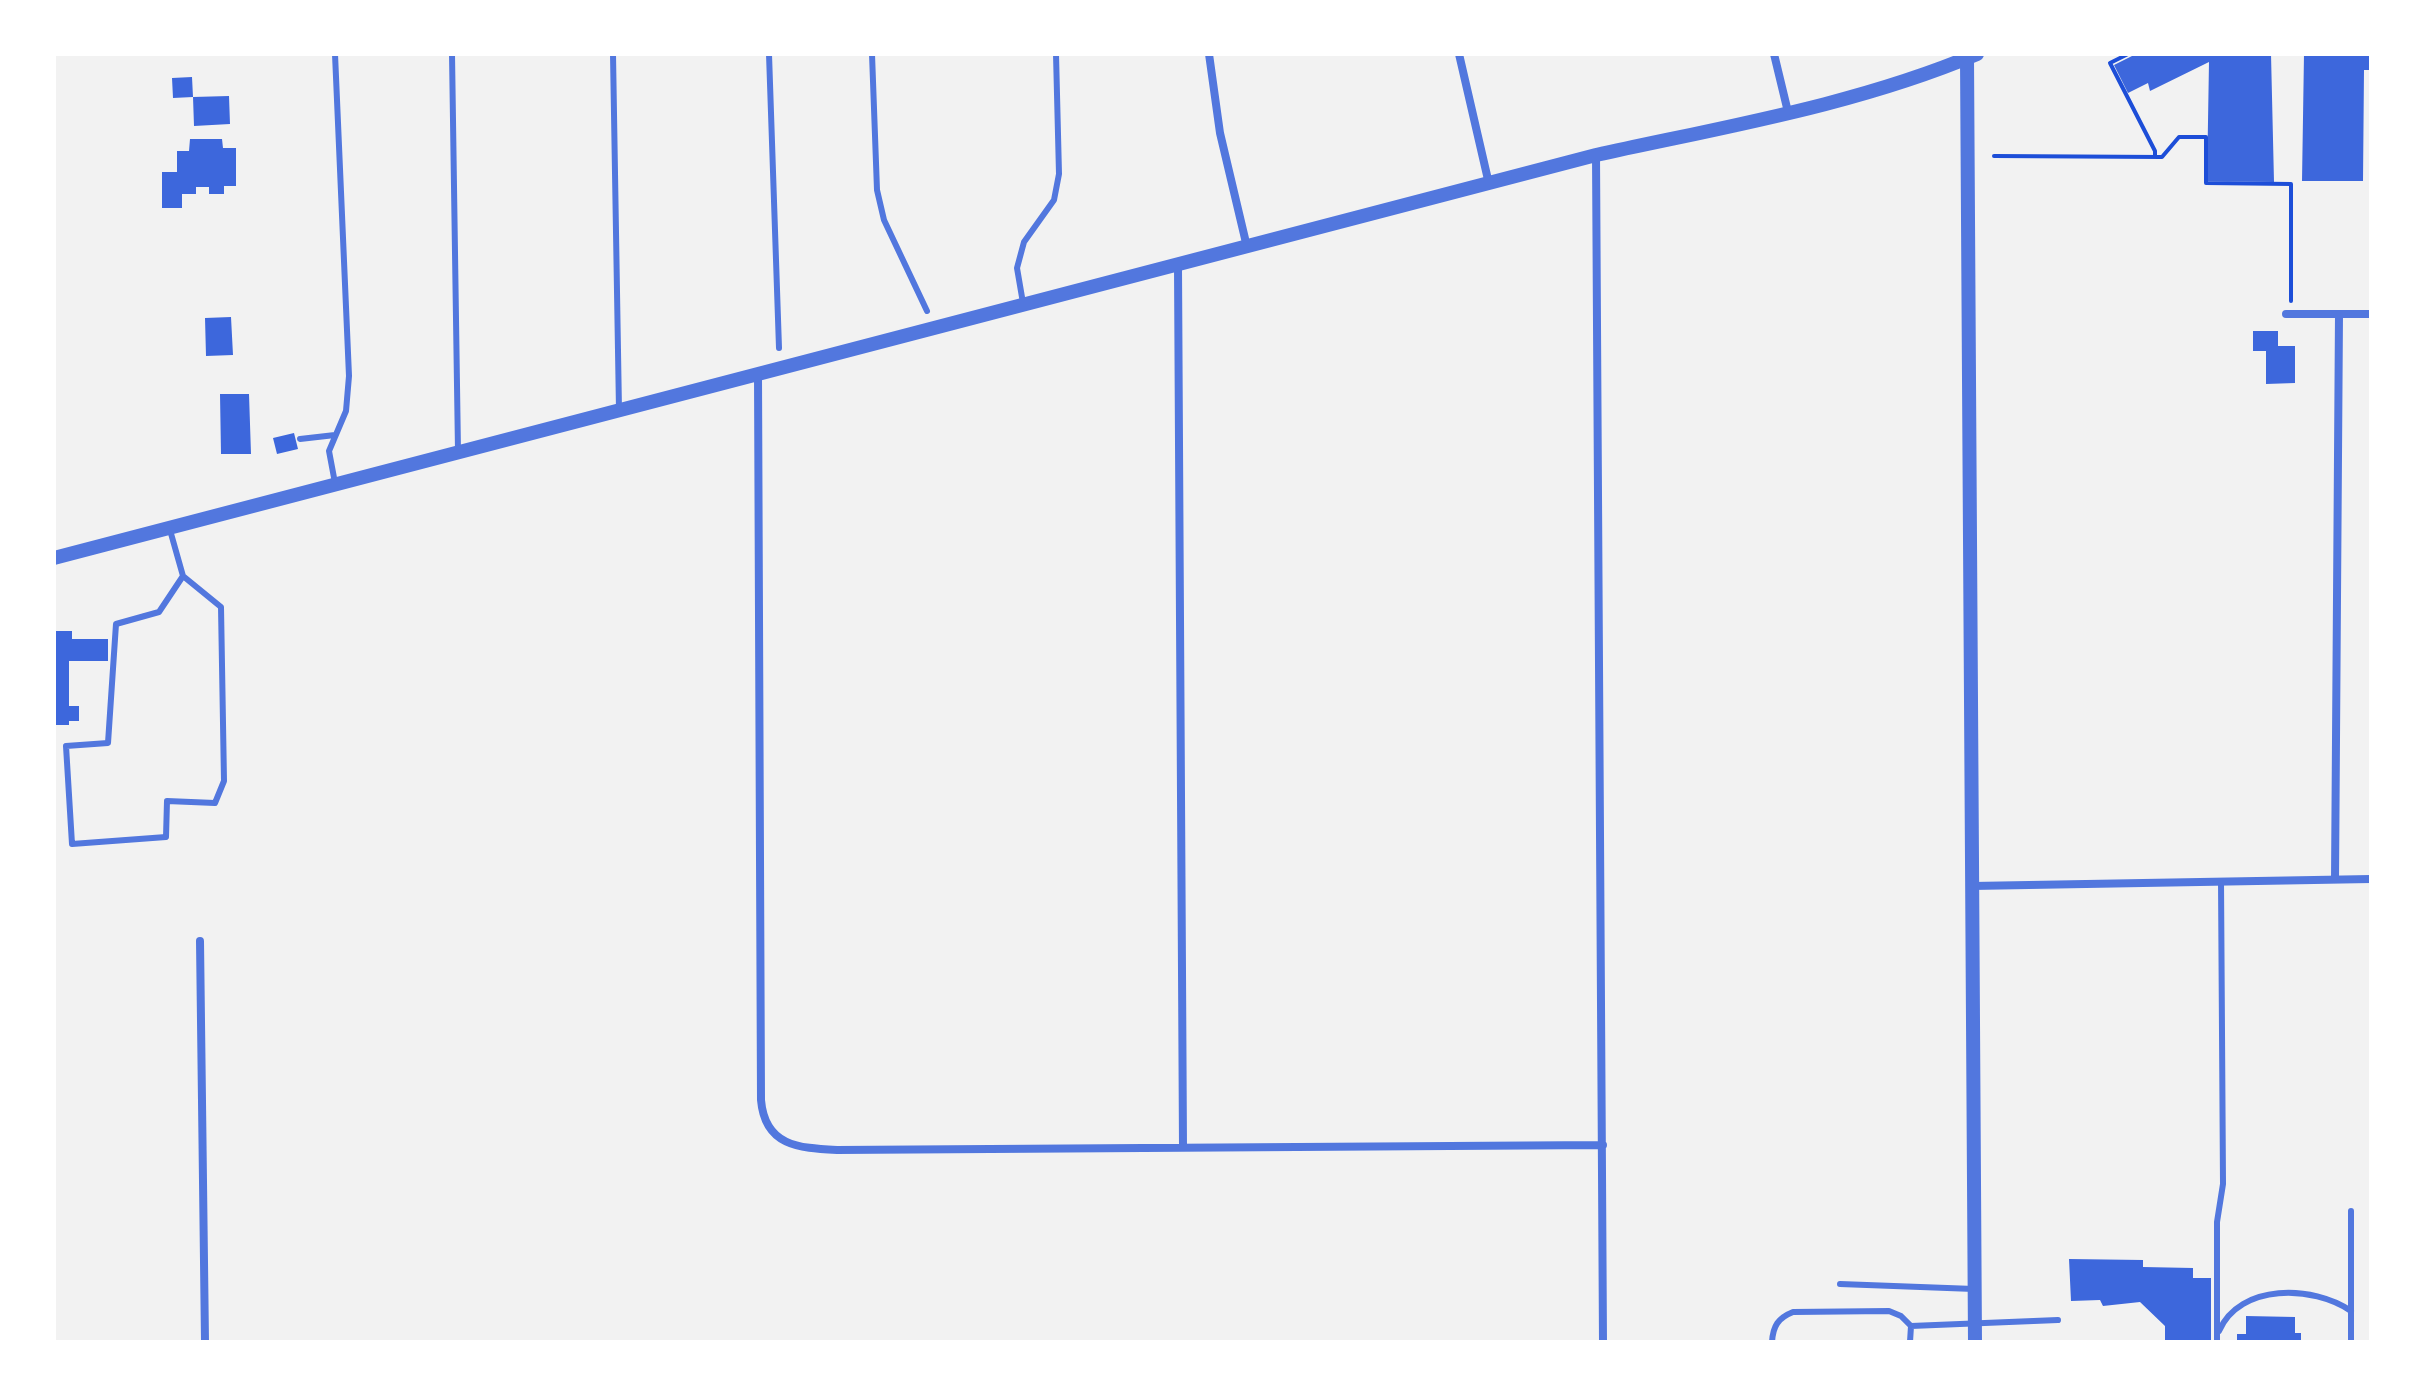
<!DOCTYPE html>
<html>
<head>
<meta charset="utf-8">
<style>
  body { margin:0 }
  #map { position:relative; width:2425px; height:1396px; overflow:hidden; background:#f2f2f2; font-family:"Noto Sans",sans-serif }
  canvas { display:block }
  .frame { position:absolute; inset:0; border:56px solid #fff; pointer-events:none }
</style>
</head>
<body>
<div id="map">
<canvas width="2425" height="1396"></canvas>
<div class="frame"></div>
</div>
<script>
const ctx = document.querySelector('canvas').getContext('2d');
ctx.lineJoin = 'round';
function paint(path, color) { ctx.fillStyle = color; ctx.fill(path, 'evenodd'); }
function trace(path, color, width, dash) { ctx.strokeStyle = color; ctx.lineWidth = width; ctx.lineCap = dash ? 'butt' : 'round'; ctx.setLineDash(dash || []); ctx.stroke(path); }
paint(new Path2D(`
  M2136 54H2271L2274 182 2207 181 2209 62 2150 91 2148 83 2128 93 2114 65Z
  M2304 54H2371V70H2364L2363 181H2302Z
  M192 77 193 97 173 98 172 78Z
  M229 96 230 124 194 126 193 97Z
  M190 139H222L223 148H236V186H224V194H209V187H196V194H182V208H162V172H177V151H189Z
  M231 317 233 355 206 356 205 318Z
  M2253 331H2278V346H2295V383L2266 384V351H2253Z
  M220 394H249L251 454H221Z
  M294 433 298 449 277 454 273 438Z
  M54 631H72V639H108V661H69V706H79V721H69V725H54Z
  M2069 1259 2143 1260V1267L2193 1268V1278H2211V1342H2165V1326L2140 1302 2103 1306 2100 1300 2071 1301Z
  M2246 1316 2295 1317V1333H2301V1342H2237V1334H2246Z`), '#3d67dc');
trace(new Path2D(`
  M2128 54 2110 63 2155 151V157
  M1994 156 2162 157 2179 137H2206V183L2291 184V301`), '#1d4ed8', 4);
trace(new Path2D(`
  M452 54 458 451
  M613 54 619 410
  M769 54 779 348
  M872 54 877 190 884 220 927 311
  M1023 303 1017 268 1024 242 1054 200 1059 174 1056 54
  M300 439 335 435
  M335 483 329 451 346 411 349 376 335 54
  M170 530 183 576 221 607 224 781 215 803 167 801 166 837 72 844 66 746 108 743 116 624 159 612 183 576
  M2351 1211V1342
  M1840 1284 1974 1289
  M2219 1331C2240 1283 2313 1285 2351 1311
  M1772 1342C1773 1326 1778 1318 1793 1312L1889 1311 1901 1316 1911 1326
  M1910 1342 1911 1326 2058 1320
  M2217 1342V1222L2223 1184 2221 881`), '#5277de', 6);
trace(new Path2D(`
  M1209 54 1220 133 1247 247
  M1459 54 1489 184
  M1774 54 1788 112
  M1596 155 1603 1342
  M1178 267 1183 1147
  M2286 314H2369
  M758 375 761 1100C765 1146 798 1148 837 1150L1603 1145
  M2335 879 2339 314
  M1972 886 2371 879
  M200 941 205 1342`), '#5277de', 8);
trace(new Path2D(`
  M1967 58 1975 1342
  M54 558 1596 155C1723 127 1856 105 1977 54`), '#5277de', 14);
</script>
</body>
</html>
